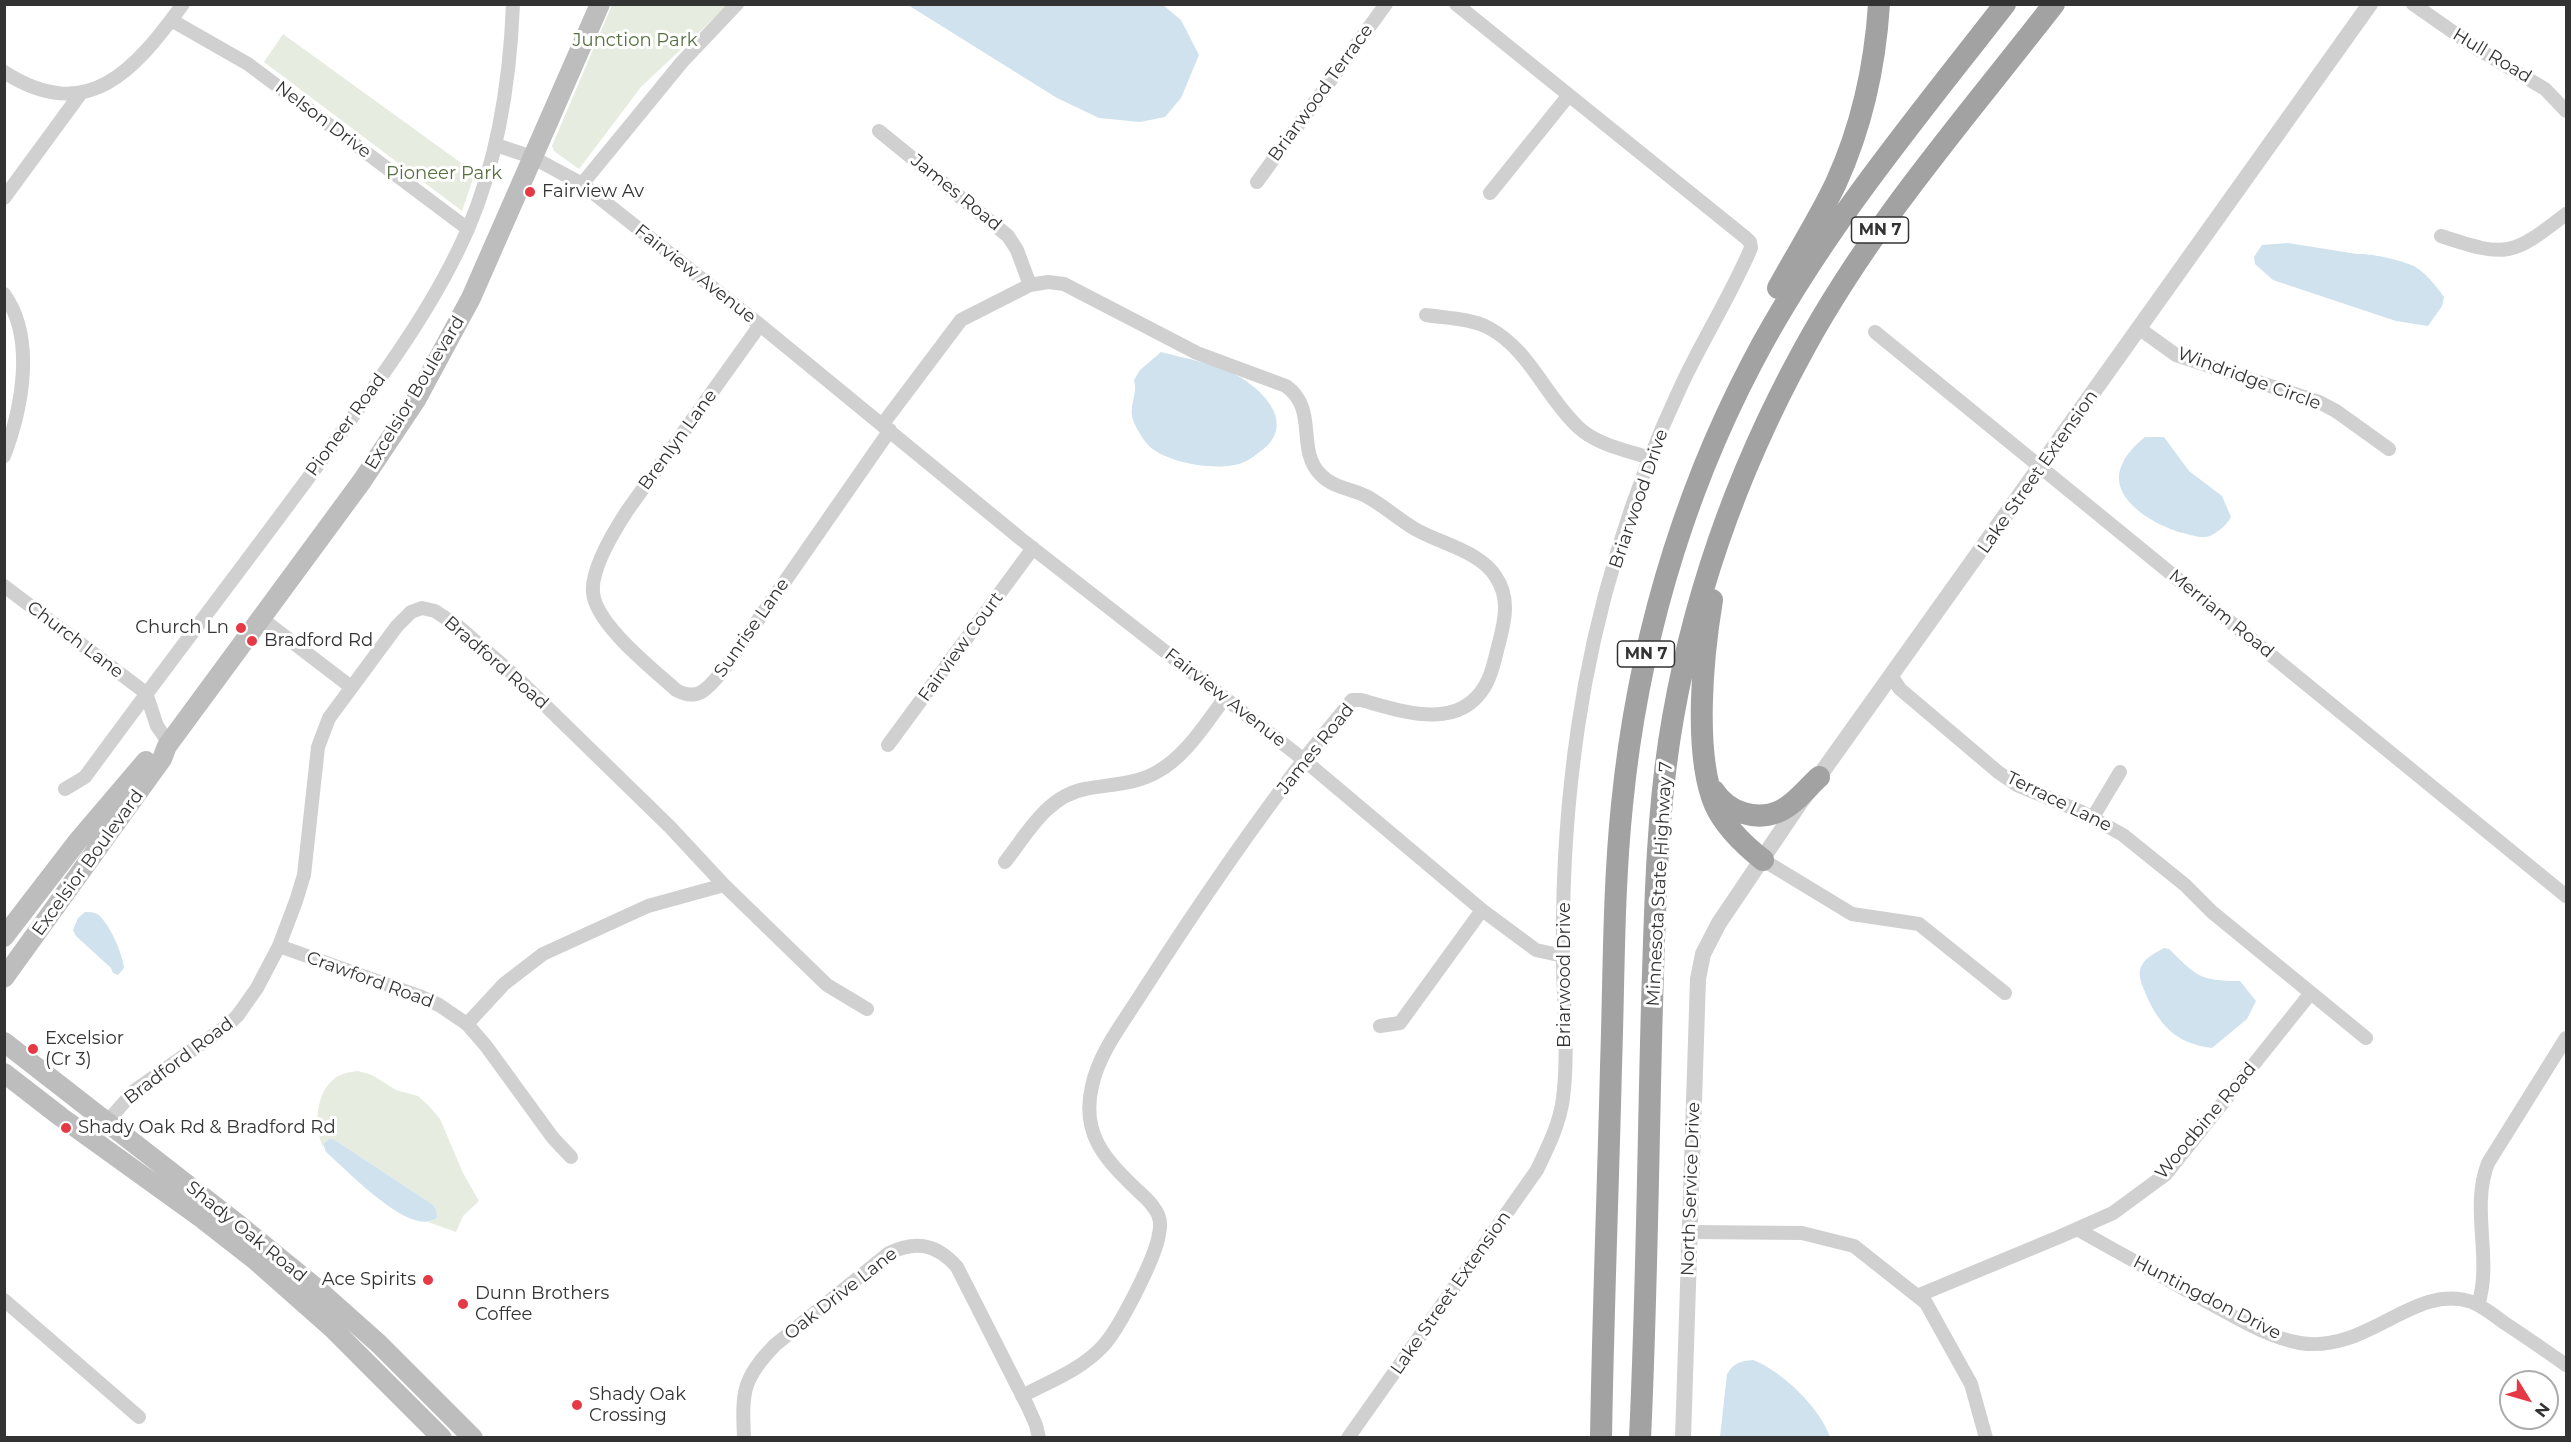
<!DOCTYPE html>
<html>
<head>
<meta charset="utf-8">
<style>
  body { margin:0 }
  #map { position:relative; width:2571px; height:1442px; overflow:hidden; background:#fff; font-family:Montserrat,sans-serif }
  canvas { display:block }
  .frame { position:absolute; inset:0; border:6px solid #333; pointer-events:none }
  .north { position:absolute; left:2499px; top:1370px; width:60px; height:60px; box-sizing:border-box; background:#fff; border:2px solid #adadad; border-radius:50%; rotate:127deg; font-size:16px; font-weight:700; line-height:24px; text-align:center; color:#333 }
  .north::after { content:''; display:block; margin:auto; width:21px; height:27px; background:#e63946; clip-path:polygon(50% 0,100% 100%,50% 72%,0 100%) }
</style>
</head>
<body>
<div id="map">
<canvas width="2571" height="1442"></canvas>
<div class="frame"></div>
<div class="north">N</div>
</div>
<script>
const ctx = document.querySelector('canvas').getContext('2d');
ctx.lineJoin = 'round';
function paint(path, color) { ctx.fillStyle = color; ctx.fill(path, 'evenodd'); }
function trace(path, color, width, dash) { ctx.strokeStyle = color; ctx.lineWidth = width; ctx.lineCap = dash ? 'butt' : 'round'; ctx.setLineDash(dash || []); ctx.stroke(path); }
function drawText(font, color, halo, rows, align = 'center') {
  ctx.font = font + ' Montserrat,sans-serif'; ctx.lineWidth = 6; ctx.setLineDash([]); ctx.textBaseline = 'middle'; ctx.strokeStyle = halo; ctx.fillStyle = color; for (const [text, x, y, turn = 0] of rows) {
    ctx.save(); ctx.translate(x, y); ctx.rotate((+turn || 0) * Math.PI / 180); ctx.textAlign = isNaN(turn) ? turn : align; if (halo) ctx.strokeText(text, 0, 0); ctx.fillText(text, 0, 0); ctx.restore();
  }
}
paint(new Path2D(`
  M612 5H728L641 87 579 169 554 151 552 146Z
  M283 34 475 173 462 211 264 62Z
  M358 1071 372 1075 396 1090 418 1096 429 1106 440 1119 463 1173 479 1201 463 1216 456 1232 428 1222 433 1220 436 1209 432 1204 335 1140 323 1144V1147C314 1127 315 1093 335 1078 342 1073 350 1072 358 1071Z`), '#e6ecdf');
paint(new Path2D(`
  M908 5H1163L1181 20 1199 55 1181 98 1165 117 1140 122 1099 118 1057 98Z
  M2288 243 2357 254C2370 253 2401 260 2414 266 2426 273 2436 286 2444 297L2442 306 2428 326 2396 321 2273 280 2255 264 2254 257 2262 245Z
  M1161 352C1186 359 1217 363 1240 377 1269 395 1297 428 1257 454 1253 457 1247 461 1242 463 1218 472 1158 463 1144 440 1140 434 1133 423 1132 416 1130 404 1138 392 1134 380L1140 370Z
  M2145 437H2164L2189 471 2222 496 2231 517C2227 525 2218 532 2210 536 2202 539 2191 535 2183 533 2158 527 2111 501 2120 470 2124 456 2134 446 2145 437Z
  M85 912C89 912 92 912 95 913 108 918 123 955 124 968L118 975 113 973 111 968 76 936 73 930 78 918Z
  M2164 948 2169 949C2197 976 2199 981 2240 981L2256 1001 2247 1019 2212 1048C2176 1044 2158 1024 2145 992 2141 983 2137 973 2142 965 2146 957 2157 952 2164 948Z
  M330 1139 335 1140 432 1204 436 1209 437 1217C413 1241 344 1167 326 1152L323 1144Z
  M1753 1360C1782 1371 1820 1408 1830 1437H1720L1727 1374C1734 1363 1740 1361 1753 1360Z`), '#cfe2ee');
trace(new Path2D(`
  M2413 4 2476 48 2545 89 2566 111
  M171 20 248 64 468 229
  M4 72C88 126 135 70 183 4
  M879 131 1008 236 1017 250 1030 285
  M496 145 532 157 582 184 760 325 1021 539 1304 760 1482 910 1536 950 1563 956
  M1257 182 1386 4
  M582 184 682 62 737 4
  M1490 193 1569 95
  M4 198 81 93
  M2441 236C2507 258 2512 256 2566 214
  M4 294C36 338 22 409 4 456
  M1426 315C1445 318 1471 318 1489 328 1530 350 1545 396 1578 427 1597 445 1626 450 1650 458
  M760 325 627 511C614 531 591 568 593 592 595 624 653 669 676 690 699 703 710 686 724 669L890 430
  M2140 329 2176 355 2319 402 2336 411 2389 449
  M1875 332 2566 896
  M882 425 961 320 1030 285 1048 282 1064 284 1197 353 1286 386C1319 410 1295 449 1321 475 1332 487 1352 489 1366 496 1383 505 1398 519 1415 529 1441 544 1480 551 1496 577 1510 598 1505 620 1499 643 1495 657 1493 673 1485 686 1458 732 1402 711 1361 700H1352C1338 718 1323 735 1309 753 1250 829 1195 910 1143 991 1125 1020 1099 1052 1092 1086 1081 1133 1104 1158 1135 1188 1141 1194 1150 1201 1154 1208 1160 1215 1161 1225 1159 1234 1156 1257 1119 1329 1103 1346 1081 1370 1050 1381 1022 1396
  M4 586 146 693 157 726 169 743
  M261 618 351 687
  M1892 677 1900 689 1998 772 2017 785 2082 812 2123 835 2185 885 2212 912 2366 1038
  M888 745 1033 548
  M65 789 85 777C166 666 250 558 331 447 381 377 433 309 468 229 498 159 510 81 513 4
  M2093 817 2120 772
  M1763 860 1852 914 1919 924 2005 993
  M1005 862C1027 834 1047 796 1085 789 1110 784 1134 785 1157 772 1186 756 1205 724 1225 698
  M279 946 419 996 439 1005 467 1024 486 1046 553 1138 571 1157
  M467 1024 504 984 543 954 648 906 724 885
  M1380 1026 1400 1023 1482 910
  M107 1122 134 1091 228 1025 238 1015 257 988 279 946 296 901 304 875 318 747 329 718 397 626 411 612 422 608 435 611 459 627 514 675 670 827 724 885 827 985 867 1009
  M2077 1229C2119 1253 2162 1276 2204 1300 2234 1316 2266 1337 2300 1343 2368 1354 2414 1282 2472 1302 2484 1307 2495 1316 2506 1324 2526 1337 2546 1351 2566 1365
  M1690 1232 1802 1233 1854 1246 1926 1303 1971 1384 1986 1438
  M1917 1296 2059 1237 2113 1213 2166 1174 2310 994
  M4 1300 139 1417
  M2478 1305C2493 1259 2470 1209 2488 1163L2566 1038
  M744 1438C742 1392 742 1379 775 1345L889 1253C916 1240 937 1244 957 1267L1028 1407 1036 1425 1039 1438
  M1348 1438 1537 1170C1548 1147 1560 1123 1563 1098 1569 1051 1563 1004 1563 958 1562 881 1567 802 1578 727 1595 610 1631 492 1681 386 1703 339 1731 295 1751 248L1750 242 1746 238 1456 4`), '#d0d0d0', 14);
trace(new Path2D(`
  M1683 1438 1698 979 1703 954 1719 923 1800 803 2370 4`), '#d0d0d0', 16);
trace(new Path2D(`
  M4 937 77 842 146 761
  M4 978 162 759 167 746 362 481 416 400 471 298 600 4
  M4 1042 239 1225 315 1287 379 1344 473 1438
  M4 1073 61 1117 204 1220 254 1259 332 1328 442 1438`), '#bdbdbd', 20);
trace(new Path2D(`
  M1778 288C1797 253 1819 219 1836 183 1862 126 1875 67 1879 4
  M1712 600C1703 654 1693 753 1715 805 1725 827 1744 845 1763 860
  M1714 791C1728 812 1756 822 1780 811 1795 804 1807 788 1819 777
  M1601 1438C1603 1314 1608 1191 1611 1067 1614 980 1613 892 1622 805 1637 652 1680 500 1752 363 1820 233 1915 120 2005 4
  M1640 1438C1647 1293 1648 1149 1652 1004 1655 917 1656 829 1669 742 1690 604 1737 471 1804 349 1872 224 1967 116 2054 4`), '#a2a2a2', 22);
for (const [x, y, r, color] of [
  [530,192,6,"#e63946"],
  [241,628,6,"#e63946"],
  [252,641,6,"#e63946"],
  [33,1049,6,"#e63946"],
  [66,1128,6,"#e63946"],
  [428,1280,6,"#e63946"],
  [463,1304,6,"#e63946"],
  [577,1405,6,"#e63946"]
]) { const dot = new Path2D(); dot.arc(x, y, r, 0, 2 * Math.PI); ctx.fillStyle = color; ctx.fill(dot); trace(dot, '#fff', 2); }
for (const [x, y, w] of [
  [1880,230,57],
  [1646,654,57]
]) { const box = new Path2D(); box.roundRect(x - w / 2, y - 13, w, 26, 4.5); ctx.fillStyle = '#fff'; ctx.fill(box); trace(box, '#333', 1.5); }
drawText('bold 16px', '#333', null, [
  ["MN 7",1880,230],
  ["MN 7",1646,654]
]);
drawText('18px', '#56703f', '#fff', [
  ["Junction Park",635,41],
  ["Pioneer Park",444,174]
]);
drawText('18px', '#333', '#fff', [
  ["Hull Road",2492,56,31],
  ["Briarwood Terrace",1321,93,-54],
  ["Nelson Drive",323,120,37],
  ["James Road",956,193,39],
  ["Fairview Avenue",695,274,38],
  ["Windridge Circle",2249,379,20],
  ["Excelsior Boulevard",415,393,-59],
  ["Pioneer Road",346,425,-54],
  ["Brenlyn Lane",678,440,-54],
  ["Lake Street Extension",2038,472,-55],
  ["Briarwood Drive",1639,499,-71],
  ["Merriam Road",2221,614,39],
  ["Sunrise Lane",752,628,-55],
  ["Church Lane",75,640,37],
  ["Fairview Court",961,647,-54],
  ["Bradford Road",496,663,41],
  ["Fairview Avenue",1225,698,38],
  ["James Road",1316,749,-51],
  ["Terrace Lane",2059,802,26],
  ["Excelsior Boulevard",88,863,-54],
  ["Minnesota State Highway 7",1660,884,-87],
  ["Briarwood Drive",1565,975,-90],
  ["Crawford Road",370,980,20],
  ["Bradford Road",179,1061,-37],
  ["Woodbine Road",2206,1121,-50],
  ["North Service Drive",1691,1189,-88],
  ["Shady Oak Road",246,1232,39],
  ["Lake Street Extension",1451,1293,-55],
  ["Oak Drive Lane",841,1294,-38],
  ["Huntingdon Drive",2207,1298,27]
]);
drawText('18px', '#333', '#fff', [
  ["Fairview Av",542,192],
  ["Church Ln",229,628,"right"],
  ["Bradford Rd",264,641],
  ["Excelsior",45,1039],
  ["(Cr 3)",45,1060],
  ["Shady Oak Rd & Bradford Rd",78,1128],
  ["Ace Spirits",416,1280,"right"],
  ["Dunn Brothers",475,1294],
  ["Coffee",475,1315],
  ["Shady Oak",589,1395],
  ["Crossing",589,1416]
], 'left');
</script>
</body>
</html>
